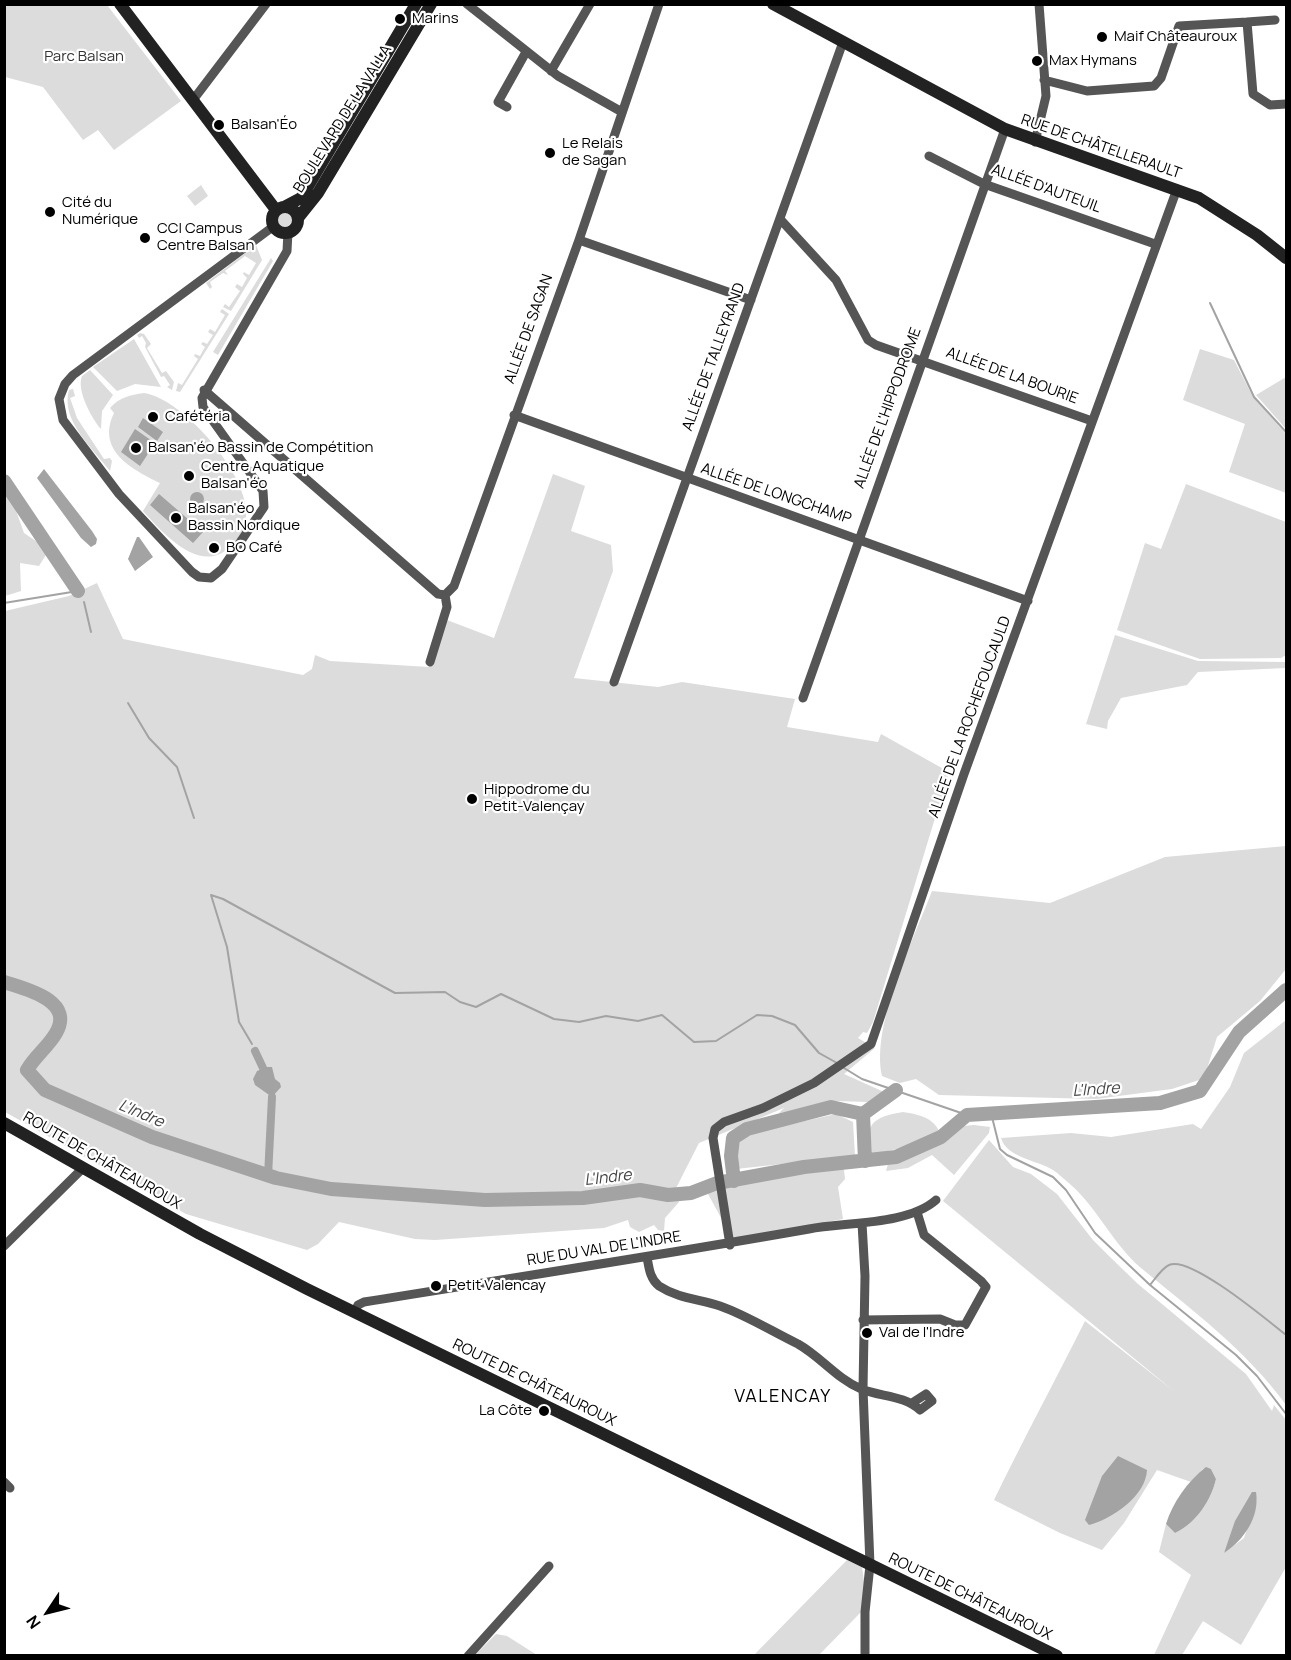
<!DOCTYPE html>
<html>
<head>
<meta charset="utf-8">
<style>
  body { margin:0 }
  #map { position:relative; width:1291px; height:1660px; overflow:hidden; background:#fff; font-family:Manrope,sans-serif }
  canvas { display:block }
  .frame { position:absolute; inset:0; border:6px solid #000; pointer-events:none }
  .north { position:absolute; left:18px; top:1582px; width:60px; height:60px; -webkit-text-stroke:4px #fff; paint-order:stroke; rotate:235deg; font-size:16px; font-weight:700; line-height:24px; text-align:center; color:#000 }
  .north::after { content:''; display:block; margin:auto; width:21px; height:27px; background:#000; clip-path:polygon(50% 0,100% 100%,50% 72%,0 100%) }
</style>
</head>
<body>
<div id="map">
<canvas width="1291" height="1660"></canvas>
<div class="frame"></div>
<div class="north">N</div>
</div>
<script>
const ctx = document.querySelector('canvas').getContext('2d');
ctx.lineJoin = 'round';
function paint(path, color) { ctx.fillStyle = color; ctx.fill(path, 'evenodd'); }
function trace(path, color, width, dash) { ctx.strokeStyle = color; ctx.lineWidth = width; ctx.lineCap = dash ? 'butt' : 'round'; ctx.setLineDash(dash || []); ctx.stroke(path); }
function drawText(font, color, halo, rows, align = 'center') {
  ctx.font = font + ' Manrope,sans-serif'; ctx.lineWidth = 4.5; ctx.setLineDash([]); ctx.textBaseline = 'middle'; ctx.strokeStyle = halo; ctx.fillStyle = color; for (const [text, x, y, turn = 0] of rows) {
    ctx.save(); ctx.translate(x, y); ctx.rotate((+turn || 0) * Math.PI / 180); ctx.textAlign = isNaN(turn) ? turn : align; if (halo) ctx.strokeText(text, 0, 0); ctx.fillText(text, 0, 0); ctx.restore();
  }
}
paint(new Path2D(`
  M4 5H107L181 101 114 150 98 130 83 140 43 87 5 77Z
  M201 185 208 196 195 206 187 196Z
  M276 219a8 8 0 1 1 16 0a8 8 0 1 1-16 0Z
  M256 245 262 260 231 311 223 307 225 304 229 307 240 291 235 287 237 284 242 287 247 278 243 274 244 272 249 275 256 263 245 256 225 271 228 275 223 273 210 282 212 287 210 289 206 283Z
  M271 258 273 261 218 355 213 352Z
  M222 309 229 314 180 392 176 391 178 383 182 385 198 359 194 356 195 354 200 356 205 347 201 344 203 342 207 344 213 335 208 332 210 329 215 332 225 315 220 312Z
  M140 333 144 334 151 344 147 348 162 373 166 371 174 382 172 390 167 387 170 385 164 376 161 377 145 347 146 343 142 336 139 338 137 335Z
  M134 339 161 387 135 384 117 391 93 367Z
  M1200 349 1234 360 1253 397 1286 434V493L1229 472 1245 424 1183 400Z
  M90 370 113 395 102 411 101 429C92 419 76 390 82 376Z
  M1286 377V429L1256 395Z
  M73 389 75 396 70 398 77 418 104 459 110 458 112 461 110 471C93 449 60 420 69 390Z
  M144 393C184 399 252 478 246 519 245 529 237 540 230 547 200 576 162 532 143 511L160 483C131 469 96 450 114 413L110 408C120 397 130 395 144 393Z
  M553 474 585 486 571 531 611 545 613 571 574 678 658 687 682 682 795 699 787 727 878 742 881 734 949 772 873 1022 867 1033 863 1032 858 1038 875 1048 844 1074 884 1092 869 1102 834 1101 794 1112 779 1113 784 1108 699 1143 672 1196H677L679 1202 665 1218 664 1231 658 1230 654 1225 639 1232 630 1227 628 1220 604 1228 435 1240 415 1239 339 1222 318 1244 307 1250 186 1214 5 1112V611L69 596 97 583 123 639 303 675 312 669 315 655 330 661 429 667 447 620 494 638Z
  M4 477 24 533 49 550 39 566 20 563 21 591 5 596Z
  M1186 484 1286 522V655L1281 658 1200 659 1117 630 1145 543 1161 549Z
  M1115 635 1198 661 1286 662V668L1198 672 1187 685 1121 698 1108 721 1107 729 1086 724Z
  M1286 846V969L1260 1001 1217 1037 1207 1069 1199 1080 1172 1089 1096 1099 939 1095 916 1079 900 1083 882 1076C871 1025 913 941 932 891L1050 903 1165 857Z
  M1286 1020V1405C1246 1350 1193 1311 1141 1268 1113 1244 1098 1209 1071 1185 1065 1180 1059 1174 1053 1170 1037 1160 1007 1158 1001 1138L1071 1133 1111 1137 1193 1124 1201 1129 1230 1087 1244 1053Z
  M903 1112C916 1114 933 1117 939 1131L920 1144 869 1155C865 1124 872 1117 903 1112Z
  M836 1114 853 1122 855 1156 736 1169 738 1141 747 1134Z
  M974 1125 990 1127 989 1133 954 1175 932 1155 908 1168 886 1171 888 1164 924 1150 963 1126Z
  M989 1140 1013 1167 1031 1174 1057 1194 1093 1240 1110 1257 1138 1284 1246 1374 1272 1411 1274 1405 1286 1420V1567L1241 1645 1203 1621 1182 1655H1154L1191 1575 1159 1552 1166 1524 1175 1533C1196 1523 1211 1501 1216 1479L1211 1469H1203L1191 1482 1157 1470 1124 1523 1102 1550 1060 1533 994 1500C1023 1440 1055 1381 1085 1321L1175 1392 943 1201ZM1257 1499 1244 1538 1224 1553 1229 1540Z
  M839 1167 844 1170 845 1179 838 1187 843 1219 738 1239 731 1236 708 1194 710 1187Z
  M847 1560 862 1567 865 1588 862 1611 819 1655 753 1656Z
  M496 1634 507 1636 537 1655H475Z`), '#dcdcdc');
paint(new Path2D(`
  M143 418 163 432 157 441 138 427Z
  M135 429 155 443 140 466 121 452Z
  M44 469 92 531 97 539 96 544 91 547 81 538 37 478Z
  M190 499a7 7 0 1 1 14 0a7 7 0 1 1-14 0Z
  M159 494 203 532 193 543 150 505Z
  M137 537H139L153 557 135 571 128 559Z
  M267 1067H272L275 1079 280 1083 281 1087 272 1097 255 1085 253 1079 257 1071Z
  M1118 1456 1147 1470C1146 1496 1112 1519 1089 1525L1085 1520 1102 1476Z
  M1206 1467 1211 1469 1216 1479C1211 1501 1196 1523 1175 1533L1166 1524C1173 1502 1187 1482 1206 1467Z
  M1252 1492H1256C1260 1517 1244 1540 1224 1553L1235 1521Z`), '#a3a3a3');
trace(new Path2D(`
  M1210 303 1254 397 1286 432
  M84 602 91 632
  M4 603 78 591
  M128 703 149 738 177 767 194 818
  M211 895 223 899 395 993 445 992 460 1002 476 1007 501 994 554 1019 579 1022 606 1016 638 1021 662 1015 694 1042 716 1041 757 1015 772 1016 795 1025 819 1053 837 1063
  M211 895 227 947 239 1022 252 1044
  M844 1068 862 1079 967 1115
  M991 1113 1000 1149 1007 1155 1053 1177 1066 1190 1095 1233 1150 1285 1236 1355 1257 1376 1286 1414
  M1150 1285C1155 1279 1162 1268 1169 1265 1190 1255 1267 1320 1286 1335`), '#a3a3a3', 2);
trace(new Path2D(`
  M255 1051 263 1068
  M268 1176 272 1097`), '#a3a3a3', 8);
trace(new Path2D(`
  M4 481 78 591
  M4 982C25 989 75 1000 56 1033 48 1047 35 1056 27 1070L45 1090 152 1137 276 1178 331 1189 485 1200 583 1198 640 1190 668 1195 691 1193 717 1183 804 1167 896 1157 941 1137 967 1115 1160 1103 1200 1091 1239 1032 1286 990
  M863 1114 865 1161
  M734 1181 731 1156 733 1138 747 1129 831 1107 863 1114 896 1090`), '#a3a3a3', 14);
trace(new Path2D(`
  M467 4 558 76 622 112
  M1247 22 1275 20
  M551 71 590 4
  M1044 80 1087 91 1154 86 1161 78 1179 26 1247 22 1253 94 1270 105 1286 104
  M193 100 266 4
  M507 107 498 102 526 52
  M1035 142 1046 96 1039 4
  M929 156 984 184 1155 244
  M780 219 836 280 868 340 876 345 1092 421
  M274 226 73 375 65 384 59 399 63 420 119 494 192 572 199 577 211 578 222 569 264 507 263 491 203 407 202 398 287 251 288 232
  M579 240 751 300
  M204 390 438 594 445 595
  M514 415 1028 601
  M430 662 447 607 445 595 454 586 579 240 659 4
  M614 682 843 42
  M803 698 1005 129
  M862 1223 865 1276 863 1389 870 1565 865 1612V1656
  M730 1245 713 1138 715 1129 724 1122 763 1108 814 1083 871 1044 964 774 1177 189
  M4 1246 83 1168
  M647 1257C649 1268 650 1279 659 1286 679 1299 699 1299 720 1306 746 1315 773 1332 798 1344 821 1357 836 1378 861 1389 881 1397 904 1395 920 1410L932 1401 926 1394 912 1403
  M355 1311 358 1305 364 1302C513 1278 661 1255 809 1229 846 1222 908 1225 936 1200
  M863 1320 940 1319 955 1325H965L986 1287 981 1281 924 1235 917 1212
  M4 1482 10 1488
  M468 1656 549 1566`), '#555', 9);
trace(new Path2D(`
  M120 4 276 210
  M773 4 1005 129 1199 198 1257 235 1286 258
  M284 207 301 198 416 4
  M272 220a13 13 0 1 1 26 0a13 13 0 1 1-26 0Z
  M298 218 318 193 431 4
  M4 1123 200 1234 307 1289 1057 1656`), '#222', 12);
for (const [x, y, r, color] of [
  [400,19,6,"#000"],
  [1102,37,6,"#000"],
  [1037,61,6,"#000"],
  [219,125,6,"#000"],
  [550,153,6,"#000"],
  [50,212,6,"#000"],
  [145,238,6,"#000"],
  [153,417,6,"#000"],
  [136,448,6,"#000"],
  [189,476,6,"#000"],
  [176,518,6,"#000"],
  [214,548,6,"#000"],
  [472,799,6,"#000"],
  [436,1286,6,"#000"],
  [867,1333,6,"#000"],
  [544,1411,6,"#000"]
]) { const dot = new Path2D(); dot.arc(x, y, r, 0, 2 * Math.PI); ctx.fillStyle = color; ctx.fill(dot); trace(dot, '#fff', 2); }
drawText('15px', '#000', '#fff', [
  ["Marins",412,19],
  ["Maif Châteauroux",1114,37],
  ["Max Hymans",1049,61],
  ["Balsan'Éo",231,125],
  ["Le Relais",562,144],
  ["de Sagan",562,161],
  ["Cité du",62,203],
  ["Numérique",62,220],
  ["CCI Campus",157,229],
  ["Centre Balsan",157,246],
  ["Cafétéria",165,417],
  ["Balsan'éo Bassin de Compétition",148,448],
  ["Centre Aquatique",201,467],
  ["Balsan'éo",201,484],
  ["Balsan'éo",188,509],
  ["Bassin Nordique",188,526],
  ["BO Café",226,548],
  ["Hippodrome du",484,790],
  ["Petit-Valençay",484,807],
  ["Petit Valencay",448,1286],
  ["Val de l'Indre",879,1333],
  ["La Côte",532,1411,"right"]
], 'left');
drawText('15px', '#333', '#fff', [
  ["Parc Balsan",84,57]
]);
drawText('15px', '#000', '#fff', [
  ["BOULEVARD DE LA VALLA",343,119,-58],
  ["RUE DE CHÂTELLERAULT",1101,147,19],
  ["ALLÉE D'AUTEUIL",1046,189,20],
  ["ALLÉE DE SAGAN",529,329,-70],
  ["ALLÉE DE TALLEYRAND",714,357,-70],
  ["ALLÉE DE LA BOURIE",1012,376,20],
  ["ALLÉE DE L'HIPPODROME",888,408,-70],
  ["ALLÉE DE LONGCHAMP",776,494,19],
  ["ALLÉE DE LA ROCHEFOUCAULD",970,717,-70],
  ["ROUTE DE CHÂTEAUROUX",102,1161,30],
  ["RUE DU VAL DE L'INDRE",604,1249,-9],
  ["ROUTE DE CHÂTEAUROUX",534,1383,26],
  ["ROUTE DE CHÂTEAUROUX",970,1597,26]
]);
drawText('italic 16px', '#444', '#fff', [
  ["L'Indre",1096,1090,-4],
  ["L'Indre",141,1114,23],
  ["L'Indre",608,1178,-7]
]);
ctx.letterSpacing = '1.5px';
drawText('18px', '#000', '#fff', [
  ["VALENCAY",783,1397]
]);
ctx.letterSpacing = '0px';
</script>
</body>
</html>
